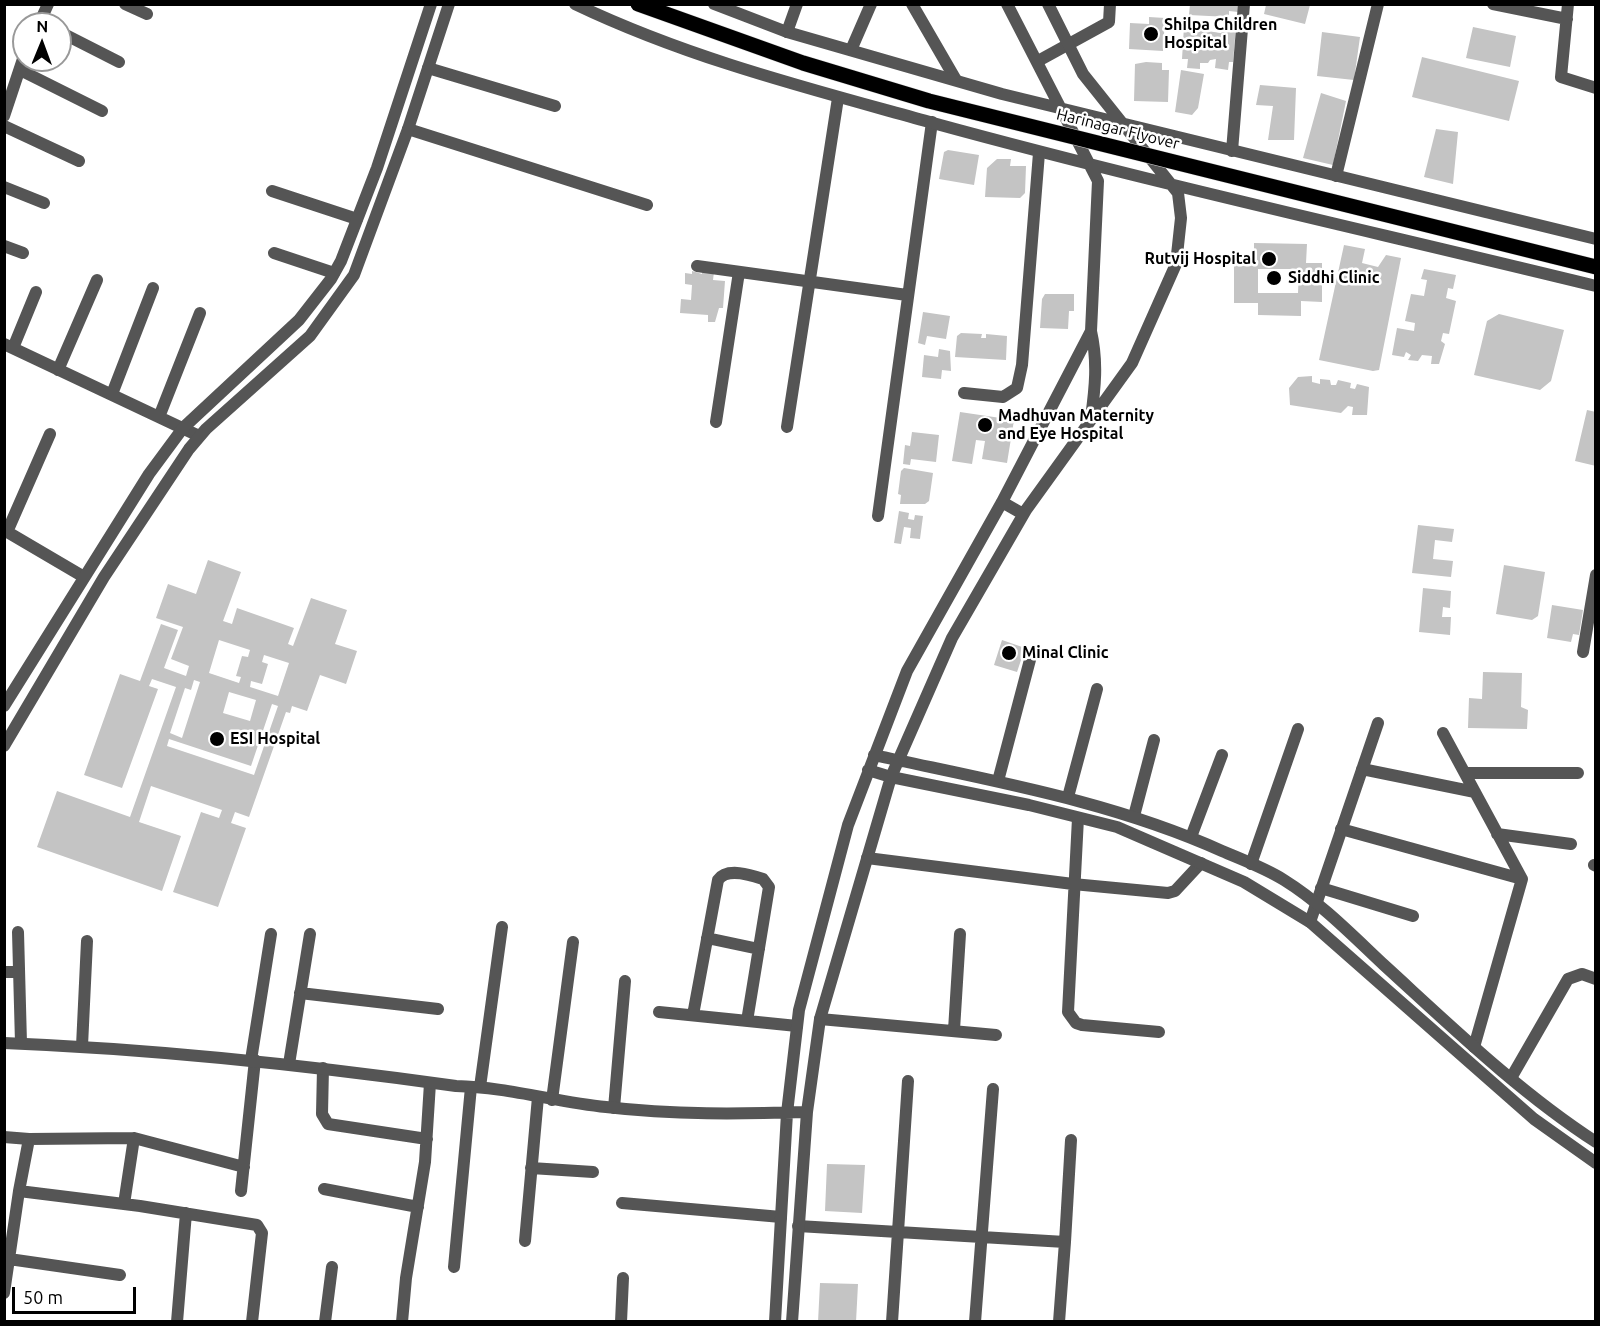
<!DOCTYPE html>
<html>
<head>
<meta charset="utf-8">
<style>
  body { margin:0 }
  #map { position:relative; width:1600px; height:1326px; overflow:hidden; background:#fff; font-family:Ubuntu,sans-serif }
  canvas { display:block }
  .frame { position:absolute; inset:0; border:6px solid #000; pointer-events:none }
  .north { position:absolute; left:12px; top:12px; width:60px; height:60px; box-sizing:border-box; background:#fff; border:2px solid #999; border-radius:50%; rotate:1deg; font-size:16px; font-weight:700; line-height:24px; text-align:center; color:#000 }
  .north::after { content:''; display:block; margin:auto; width:21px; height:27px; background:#000; clip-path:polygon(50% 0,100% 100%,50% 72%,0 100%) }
  .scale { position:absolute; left:12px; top:1287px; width:124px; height:27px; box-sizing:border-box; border:3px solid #000; border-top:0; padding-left:8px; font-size:18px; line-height:21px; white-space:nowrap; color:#000; -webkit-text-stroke:4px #fff; paint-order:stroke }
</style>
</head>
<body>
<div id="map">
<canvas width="1600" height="1326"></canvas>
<div class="frame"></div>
<div class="north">N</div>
<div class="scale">50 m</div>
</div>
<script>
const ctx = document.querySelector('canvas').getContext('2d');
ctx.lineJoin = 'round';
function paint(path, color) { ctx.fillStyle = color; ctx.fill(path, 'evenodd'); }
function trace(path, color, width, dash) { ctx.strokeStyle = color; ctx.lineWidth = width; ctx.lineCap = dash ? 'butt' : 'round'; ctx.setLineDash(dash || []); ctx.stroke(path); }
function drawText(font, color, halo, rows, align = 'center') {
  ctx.font = font + ' Ubuntu,sans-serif'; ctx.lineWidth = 5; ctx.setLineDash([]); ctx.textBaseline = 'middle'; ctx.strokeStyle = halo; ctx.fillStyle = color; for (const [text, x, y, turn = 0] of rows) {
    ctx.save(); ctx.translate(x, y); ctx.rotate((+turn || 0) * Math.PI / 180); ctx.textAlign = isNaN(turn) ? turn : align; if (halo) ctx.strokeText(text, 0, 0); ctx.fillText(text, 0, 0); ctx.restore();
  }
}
paint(new Path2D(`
  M1190 4H1239L1238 12 1229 11V17L1189 15Z
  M1266 5H1310L1305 24 1264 14Z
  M1149 17 1165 18 1163 51 1129 49 1130 23 1149 24Z
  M1202 21 1201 27 1208 28 1207 31 1221 33 1222 25 1236 26 1233 62H1229L1228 70 1215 68 1216 59 1210 60 1208 63H1200V69L1187 68 1188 59H1182L1184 26Z
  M1473 27 1516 36 1510 67 1466 58Z
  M1322 32 1360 37 1354 80 1317 76Z
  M1422 57 1519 81 1509 121 1412 97Z
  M1146 62 1162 63V70H1169L1168 102 1134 101 1135 64Z
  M1181 70 1204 74 1198 108 1192 115 1175 112Z
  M1260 85 1296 88 1294 140H1268L1273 106 1256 105Z
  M1321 93 1346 101 1333 165 1303 158Z
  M1436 129 1458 132 1453 184 1424 177Z
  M948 150 979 155 974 185 939 179 944 152Z
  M997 159H1011L1010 166H1026L1025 193 1020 198 985 197 987 168Z
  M1254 243 1307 244 1306 263H1322V302L1301 301V316L1258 315V303H1234V259H1254ZM1258 269H1299L1298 293H1258Z
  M1344 245 1365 249 1362 263 1378 267 1386 255 1401 258 1379 370 1373 371 1319 360Z
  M1424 269 1456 275 1453 289 1448 288 1446 298 1456 301 1449 334 1443 333 1441 341 1445 344 1439 364H1431L1432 356 1422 355 1418 361 1408 360 1411 355 1406 352 1404 357 1392 355 1397 328 1414 331 1415 323 1405 321 1411 294 1424 296 1427 280 1421 279Z
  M692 271 702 274V272H714L713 280 725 281 723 308H719L715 322H708V315L680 313 681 299 691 300 692 285 685 284V273L692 274Z
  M1045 294H1074V311H1069L1068 329 1040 328 1042 299Z
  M923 312 950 316 946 339 927 336 925 345 918 343Z
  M1499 314 1564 330 1551 381 1540 390 1474 375 1487 321Z
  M961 333 982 334 981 338H986V334L1007 336 1006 360 955 357 957 336Z
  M939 349 950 351 951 371 942 370 941 379 922 377 924 355 938 357Z
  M1312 376V382L1320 384V379L1330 380 1331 385H1336L1338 380 1351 383 1350 388 1355 389 1357 384 1369 387 1367 415H1352L1353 407 1348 406 1341 413 1290 405 1289 388 1298 377Z
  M1587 410 1596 412V466L1575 461Z
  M960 412 1014 420 1007 463 982 459 985 441 976 440 972 464 952 461Z
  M912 432 939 435 936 462 911 459 910 465 903 464 905 445 910 446Z
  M904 468 933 473 929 501 925 504H900L901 495 898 494 901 471Z
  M899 511 909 513 908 519 914 520 915 515 923 516 920 539 910 538 911 528 904 527 901 544 894 543Z
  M1418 525 1454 529 1452 542 1435 540 1433 559 1453 561 1451 577 1412 573Z
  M208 560 241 572 223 621 232 624 237 608 294 628 288 644 293 646 311 598 347 610 335 644 357 651 346 684 320 675 307 711 292 706 290 713 286 712 249 817 235 812 231 823 246 828 218 907 173 892 201 812 219 818 222 810 151 786 139 822 181 836 162 891 37 847 57 791 130 817 176 687 152 679 149 686 158 689 122 788 84 775 120 674 140 681 161 624 178 630 164 668 186 676 189 666 171 659 183 627 156 618 168 584 196 594ZM219 640 250 650 248 657 242 656 236 676 241 677 239 683 209 673ZM264 655 289 663 278 696 250 687 251 681 262 684 268 664 262 662ZM194 680 200 682 182 738 170 733 185 688 191 690ZM229 692 256 700 250 721 223 713ZM272 704 278 706 254 775 167 746 169 739 251 766Z
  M1504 565 1545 572 1538 616 1532 620 1496 614Z
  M1423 588 1451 591 1450 608 1443 607 1442 617H1451L1450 635 1419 632Z
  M1552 605 1583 610 1579 635 1573 634 1571 642 1547 638Z
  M1002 640 1025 648 1017 672 994 665Z
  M1483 672 1522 673 1521 707 1528 710 1527 729 1468 728 1469 698 1482 699Z
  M827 1164 865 1165 862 1213 825 1211Z
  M820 1283 858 1284 856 1322H818Z`), '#c4c4c4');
trace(new Path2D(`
  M125 4 147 14
  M912 4 956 80
  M1493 4 1567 19
  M1568 4 1561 77 1596 88
  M60 32 119 62
  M787 32 797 4
  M851 50 871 4
  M1038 61 1109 22 1110 4
  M428 68 555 106
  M20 70 102 111
  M4 126 79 161
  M408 129 647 205
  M1232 151 1244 4
  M1336 176 1378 4
  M4 187 44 203
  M272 191 357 219
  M4 246 23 253
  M274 253 334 273
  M697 266 907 295
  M4 344 199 436
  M13 348 36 292
  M58 370 97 280
  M964 393 1003 397 1017 388 1022 365 1039 153
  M112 394 153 288
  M159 417 200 313
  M716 422 739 272
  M787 427 838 98
  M878 516 932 122
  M4 530 84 577
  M7 532 50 434
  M1583 652 1596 575
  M1443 733 1522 879
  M1362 769 1475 792
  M1465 773H1578
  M998 781 1031 656
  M1068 797 1097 689
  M1134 816 1154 740
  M1078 818 1068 1012 1076 1023 1082 1025 1159 1032
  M1341 829 1522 879 1474 1047
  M1497 834 1571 844
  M1191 837 1222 755
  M867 858 1073 884 1168 893 1175 891 1201 863
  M1251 864 1298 729
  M1594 865 1596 866
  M1321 888 1413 916
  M1310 922 1378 723
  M18 932 21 1043
  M707 938 759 949
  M4 972H19
  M300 993 438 1009
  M659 1012 797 1026
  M693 1015 718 880C727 867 751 875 763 879L769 887 747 1021
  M820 1019 996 1035
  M954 1030 960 934
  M82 1046 87 941
  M251 1060 271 934
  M289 1064 310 934
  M323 1068 322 1114 328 1124 427 1139
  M1511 1078 1568 979 1582 974 1596 979
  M480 1087 502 927
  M552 1100 573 942
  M614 1108 625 981
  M4 1137 29 1139 19 1191 140 1206 257 1225 262 1233 252 1322
  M29 1139 134 1138 244 1167
  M531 1168 593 1172
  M324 1189 418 1207
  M241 1191 255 1060
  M622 1203 781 1217
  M124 1204 134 1138
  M798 1226 1065 1242 1071 1140
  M525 1241 538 1097
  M9 1259 120 1275
  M454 1267 471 1087
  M4 1293 19 1191
  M177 1322 186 1213
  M325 1322 332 1267
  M402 1322 406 1278 425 1162 430 1083
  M621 1322 623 1278
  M892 1322 908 1081
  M975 1322 993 1089
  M1059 1322 1065 1242`), '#555', 12);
trace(new Path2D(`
  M575 4C690 59 811 89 933 123 1152 183 1375 232 1596 286
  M714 4 787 32 1002 94 1596 239
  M1007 4 1098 181 1091 331C1098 362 1095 388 1091 418
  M39 24 48 4
  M4 116 24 56
  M1002 502 1023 514
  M4 706 149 474 183 428 299 320 331 279 341 261 377 168 431 4
  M4 746 104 577 189 449 206 429 310 336 354 275 408 129 449 4
  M874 755C992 781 1111 801 1222 851 1243 860 1265 868 1284 880 1321 903 1352 935 1384 965 1452 1027 1519 1092 1596 1142
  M868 770 891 777 1029 805 1117 827 1244 882 1310 922 1534 1119 1596 1163
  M4 1043C156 1049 306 1065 456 1086 507 1087 556 1102 606 1107 674 1115 740 1114 807 1112
  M775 1322 787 1113 799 1010 848 825 907 671 1002 502 1091 331
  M792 1322 807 1112 820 1019 891 777 952 638 1026 510 1132 363 1176 264 1181 218 1178 193 1083 74 1048 4`), '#555', 12);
const primaryBridge = new Path2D(`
  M638 4 803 63 929 101 1596 267`);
trace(primaryBridge, '#dbdbdb', 16, []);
trace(primaryBridge, '#000', 15);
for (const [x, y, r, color] of [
  [1151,34,8,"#000"],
  [1269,259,8,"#000"],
  [1274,278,8,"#000"],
  [985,425,8,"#000"],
  [1009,653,8,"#000"],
  [217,739,8,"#000"]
]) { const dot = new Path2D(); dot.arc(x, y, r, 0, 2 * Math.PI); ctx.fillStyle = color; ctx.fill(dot); trace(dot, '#fff', 2); }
drawText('bold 16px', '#000', '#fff', [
  ["Shilpa Children",1164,25],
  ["Hospital",1164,43],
  ["Rutvij Hospital",1256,259,"right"],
  ["Siddhi Clinic",1288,278],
  ["Madhuvan Maternity",998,416],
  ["and Eye Hospital",998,434],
  ["Minal Clinic",1022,653],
  ["ESI Hospital",230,739]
], 'left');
drawText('16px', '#000', '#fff', [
  ["Harinagar Flyover",1118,129,14]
]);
</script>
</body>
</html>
